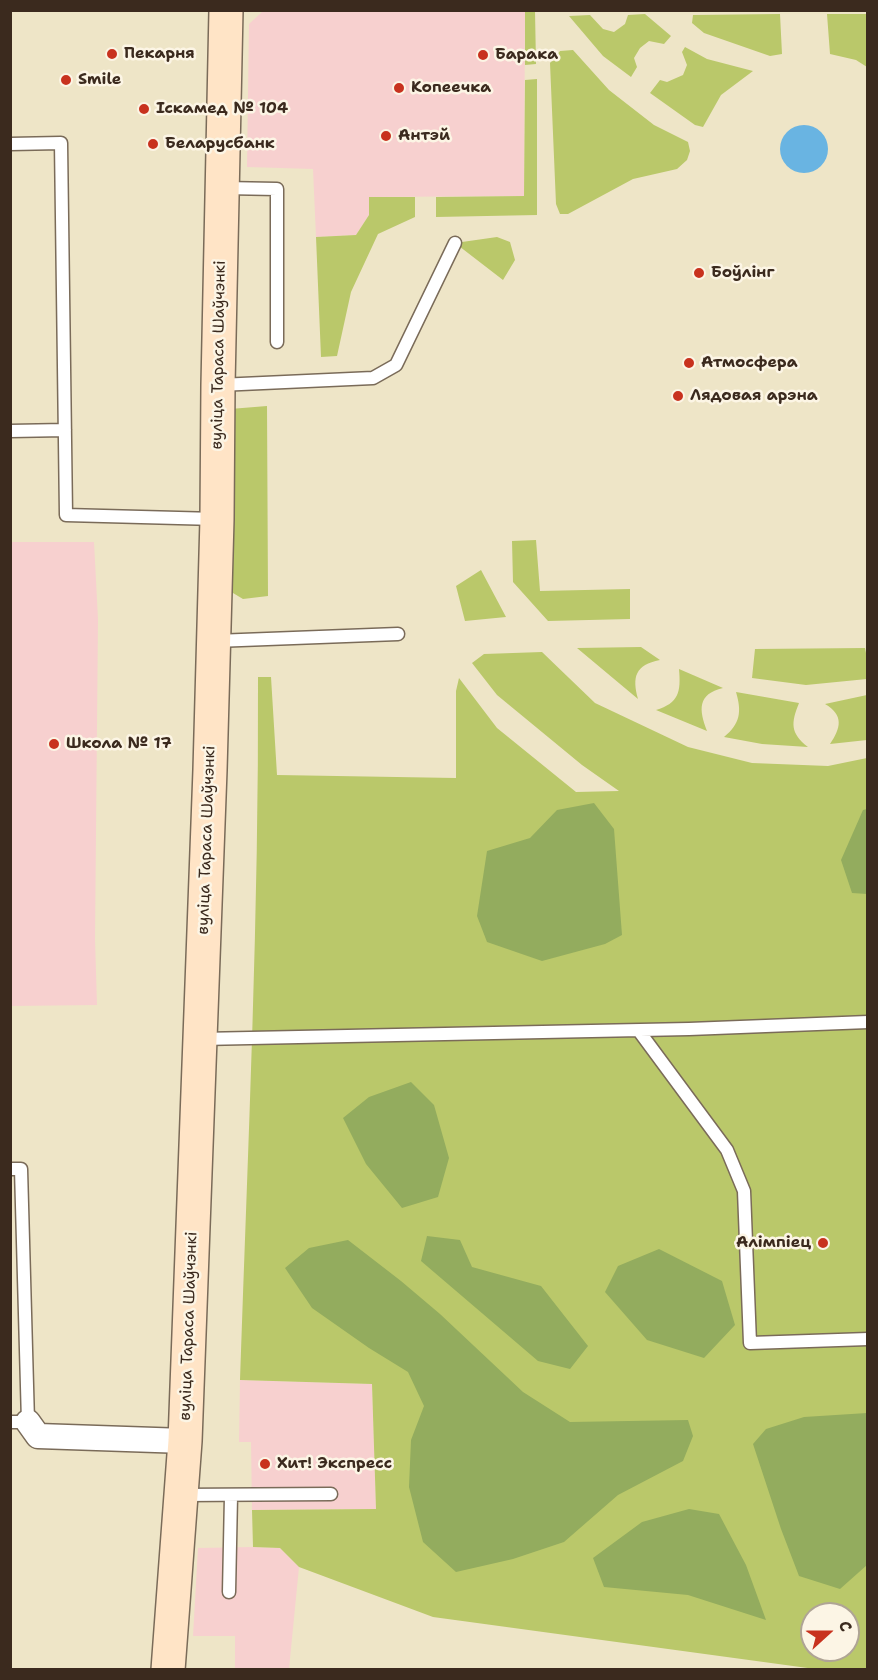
<!DOCTYPE html>
<html>
<head>
<meta charset="utf-8">
<style>
  body { margin:0 }
  #map { position:relative; width:878px; height:1680px; overflow:hidden; background:#eee5c7; font-family:"Shantell Sans",sans-serif }
  canvas { display:block }
  .frame { position:absolute; inset:0; border:12px solid #3b2a1e; pointer-events:none }
  .north { position:absolute; left:800px; top:1602px; width:60px; height:60px; box-sizing:border-box; background:#fcf5e5; border:2px solid #afa495; border-radius:50%; rotate:69deg; font-size:16px; font-weight:700; line-height:24px; text-align:center; color:#3b2a1e }
  .north::after { content:''; display:block; margin:auto; width:21px; height:27px; background:#c8321e; clip-path:polygon(50% 0,100% 100%,50% 72%,0 100%) }
</style>
</head>
<body>
<div id="map">
<canvas width="878" height="1680"></canvas>
<div class="frame"></div>
<div class="north">С</div>
</div>
<script>
const ctx = document.querySelector('canvas').getContext('2d');
ctx.lineJoin = 'round';
function paint(path, color) { ctx.fillStyle = color; ctx.fill(path, 'evenodd'); }
function trace(path, color, width, dash) { ctx.strokeStyle = color; ctx.lineWidth = width; ctx.lineCap = dash ? 'butt' : 'round'; ctx.setLineDash(dash || []); ctx.stroke(path); }
function drawText(font, color, halo, rows, align = 'center') {
  ctx.font = font + ' "Shantell Sans",sans-serif'; ctx.lineWidth = 5; ctx.setLineDash([]); ctx.textBaseline = 'middle'; ctx.strokeStyle = halo; ctx.fillStyle = color; for (const [text, x, y, turn = 0] of rows) {
    ctx.save(); ctx.translate(x, y); ctx.rotate((+turn || 0) * Math.PI / 180); ctx.textAlign = isNaN(turn) ? turn : align; if (halo) ctx.strokeText(text, 0, 0); ctx.fillText(text, 0, 0); ctx.restore();
  }
}
paint(new Path2D(`
  M263 11H525L524 196 369 197V215L356 235 316 237 313 169 247 167 249 24Z
  M10 542H94L98 619 95 939 97 1005 11 1006Z
  M240 1380 372 1384 376 1509 252 1510 251 1442H239Z
  M253 1547 280 1548 299 1567 289 1669H235V1636H193L198 1548Z`), '#f7d0cf');
paint(new Path2D(`
  M525 11H535L536 64 525 65Z
  M645 14 671 36 664 44 649 41 640 48 634 58 637 67 631 77 603 56 569 16 590 15 603 29 614 32 625 24 628 15Z
  M780 14 782 54 770 56 704 33 692 23 693 15Z
  M827 14H867V67L856 60 830 54Z
  M685 47 707 59 753 71 721 95 703 127 695 125 650 93 660 80 667 82 683 75 687 65 682 52Z
  M573 50 609 90 654 125 688 142 690 151 687 160 677 169 633 179 568 214H560L556 204 550 63 560 51Z
  M537 79V215L436 217V197L524 196 525 80Z
  M369 197H415V217L378 234 351 292 337 356 321 357 316 237 356 235 369 215Z
  M497 237 510 242 515 260 503 280 455 243Z
  M267 406 268 596 243 599 228 590 230 409Z
  M536 540 540 591 630 589V619L548 621 513 582 512 541Z
  M481 570 506 617 465 621 456 586Z
  M641 647 660 660C635 665 632 677 638 699L577 648Z
  M865 648 867 658V679L806 685 752 678 755 649Z
  M542 652 595 703 688 747 752 763 828 766 867 758V1669H815L433 1617 299 1567 280 1548 253 1547 252 1510 376 1509 372 1384 240 1380C248 1145 259 912 258 677H271L277 775 456 778V691L459 678 497 728 576 792 619 791 582 765 497 695 472 663 484 654ZM812 1614H848V1650H812Z
  M679 669 723 688C697 694 699 710 707 731L656 710C679 703 681 692 679 669Z
  M736 692 799 703C791 723 790 733 808 747L762 744 724 737C740 724 742 712 736 692Z
  M867 695V740L830 744C841 728 844 715 825 704Z`), '#bac86a');
paint(new Path2D(`
  M594 803 614 829 622 935 605 944 542 961 487 942 477 916 487 851 530 838 557 810Z
  M867 809V894L852 893 841 860 863 810Z
  M411 1082 434 1105 449 1158 438 1197 402 1208 366 1164 343 1118 369 1097Z
  M427 1236 460 1240 472 1267 541 1286 588 1346 570 1369 538 1361 421 1261Z
  M348 1240 401 1281 440 1314 523 1392 570 1422 688 1420 693 1436 683 1461 618 1495 564 1542 513 1559 456 1572 423 1542 409 1487 411 1440 424 1406 408 1372 369 1348 312 1308 285 1268 309 1248Z
  M659 1249 722 1281 735 1325 704 1358 647 1340 605 1292 618 1266Z
  M867 1413V1565L840 1589 799 1576 781 1529 753 1444 766 1429 804 1417Z
  M689 1509 719 1514 746 1565 766 1620 688 1595 604 1587 593 1558 642 1522Z`), '#93ac5e');
paint(new Path2D(`
  M780 149a24 24 0 1 1 48 0a24 24 0 1 1-48 0Z`), '#69b4e2');
const lane = new Path2D(`
  M10 144 61 143 66 515 216 519
  M224 188 277 189V342
  M219 385 373 378 396 365 455 243
  M10 431 65 430
  M215 641 398 634
  M639 1031 727 1150 744 1191 750 1343 868 1339
  M201 1039 689 1029 868 1022
  M10 1169H21L28 1422H10
  M182 1495 331 1494
  M229 1592 231 1496`);
const street = new Path2D(`
  M28 1422 38 1436 185 1441`);
const secondary = new Path2D(`
  M168 1670 185 1441 210 770 217 519 218 385 226 10`);
trace(lane, '#7a6b59', 15);
trace(street, '#7a6b59', 27);
trace(secondary, '#7a6b59', 36);
trace(lane, '#fff', 12);
trace(street, '#fff', 24);
trace(secondary, '#ffe4c6', 33);
for (const [x, y, r, color] of [
  [112,54,6,"#c8321e"],
  [483,55,6,"#c8321e"],
  [66,80,6,"#c8321e"],
  [399,88,6,"#c8321e"],
  [144,109,6,"#c8321e"],
  [386,136,6,"#c8321e"],
  [153,144,6,"#c8321e"],
  [699,273,6,"#c8321e"],
  [689,363,6,"#c8321e"],
  [678,396,6,"#c8321e"],
  [54,744,6,"#c8321e"],
  [823,1243,6,"#c8321e"],
  [265,1464,6,"#c8321e"]
]) { const dot = new Path2D(); dot.arc(x, y, r, 0, 2 * Math.PI); ctx.fillStyle = color; ctx.fill(dot); trace(dot, '#fcf5e5', 2); }
drawText('bold 16px', '#3b2a1e', '#fcf5e5', [
  ["Пекарня",124,54],
  ["Барака",495,55],
  ["Smile",78,80],
  ["Копеечка",411,88],
  ["Іскамед № 104",156,109],
  ["Антэй",398,136],
  ["Беларусбанк",165,144],
  ["Боўлінг",711,273],
  ["Атмосфера",701,363],
  ["Лядовая арэна",690,396],
  ["Школа № 17",66,744],
  ["Алімпіец",811,1243,"right"],
  ["Хит! Экспресс",277,1464]
], 'left');
drawText('16px', '#3b2a1e', '#fcf5e5', [
  ["вуліца Тараса Шаўчэнкі",219,355,-89],
  ["вуліца Тараса Шаўчэнкі",207,840,-88],
  ["вуліца Тараса Шаўчэнкі",189,1326,-88]
]);
</script>
</body>
</html>
